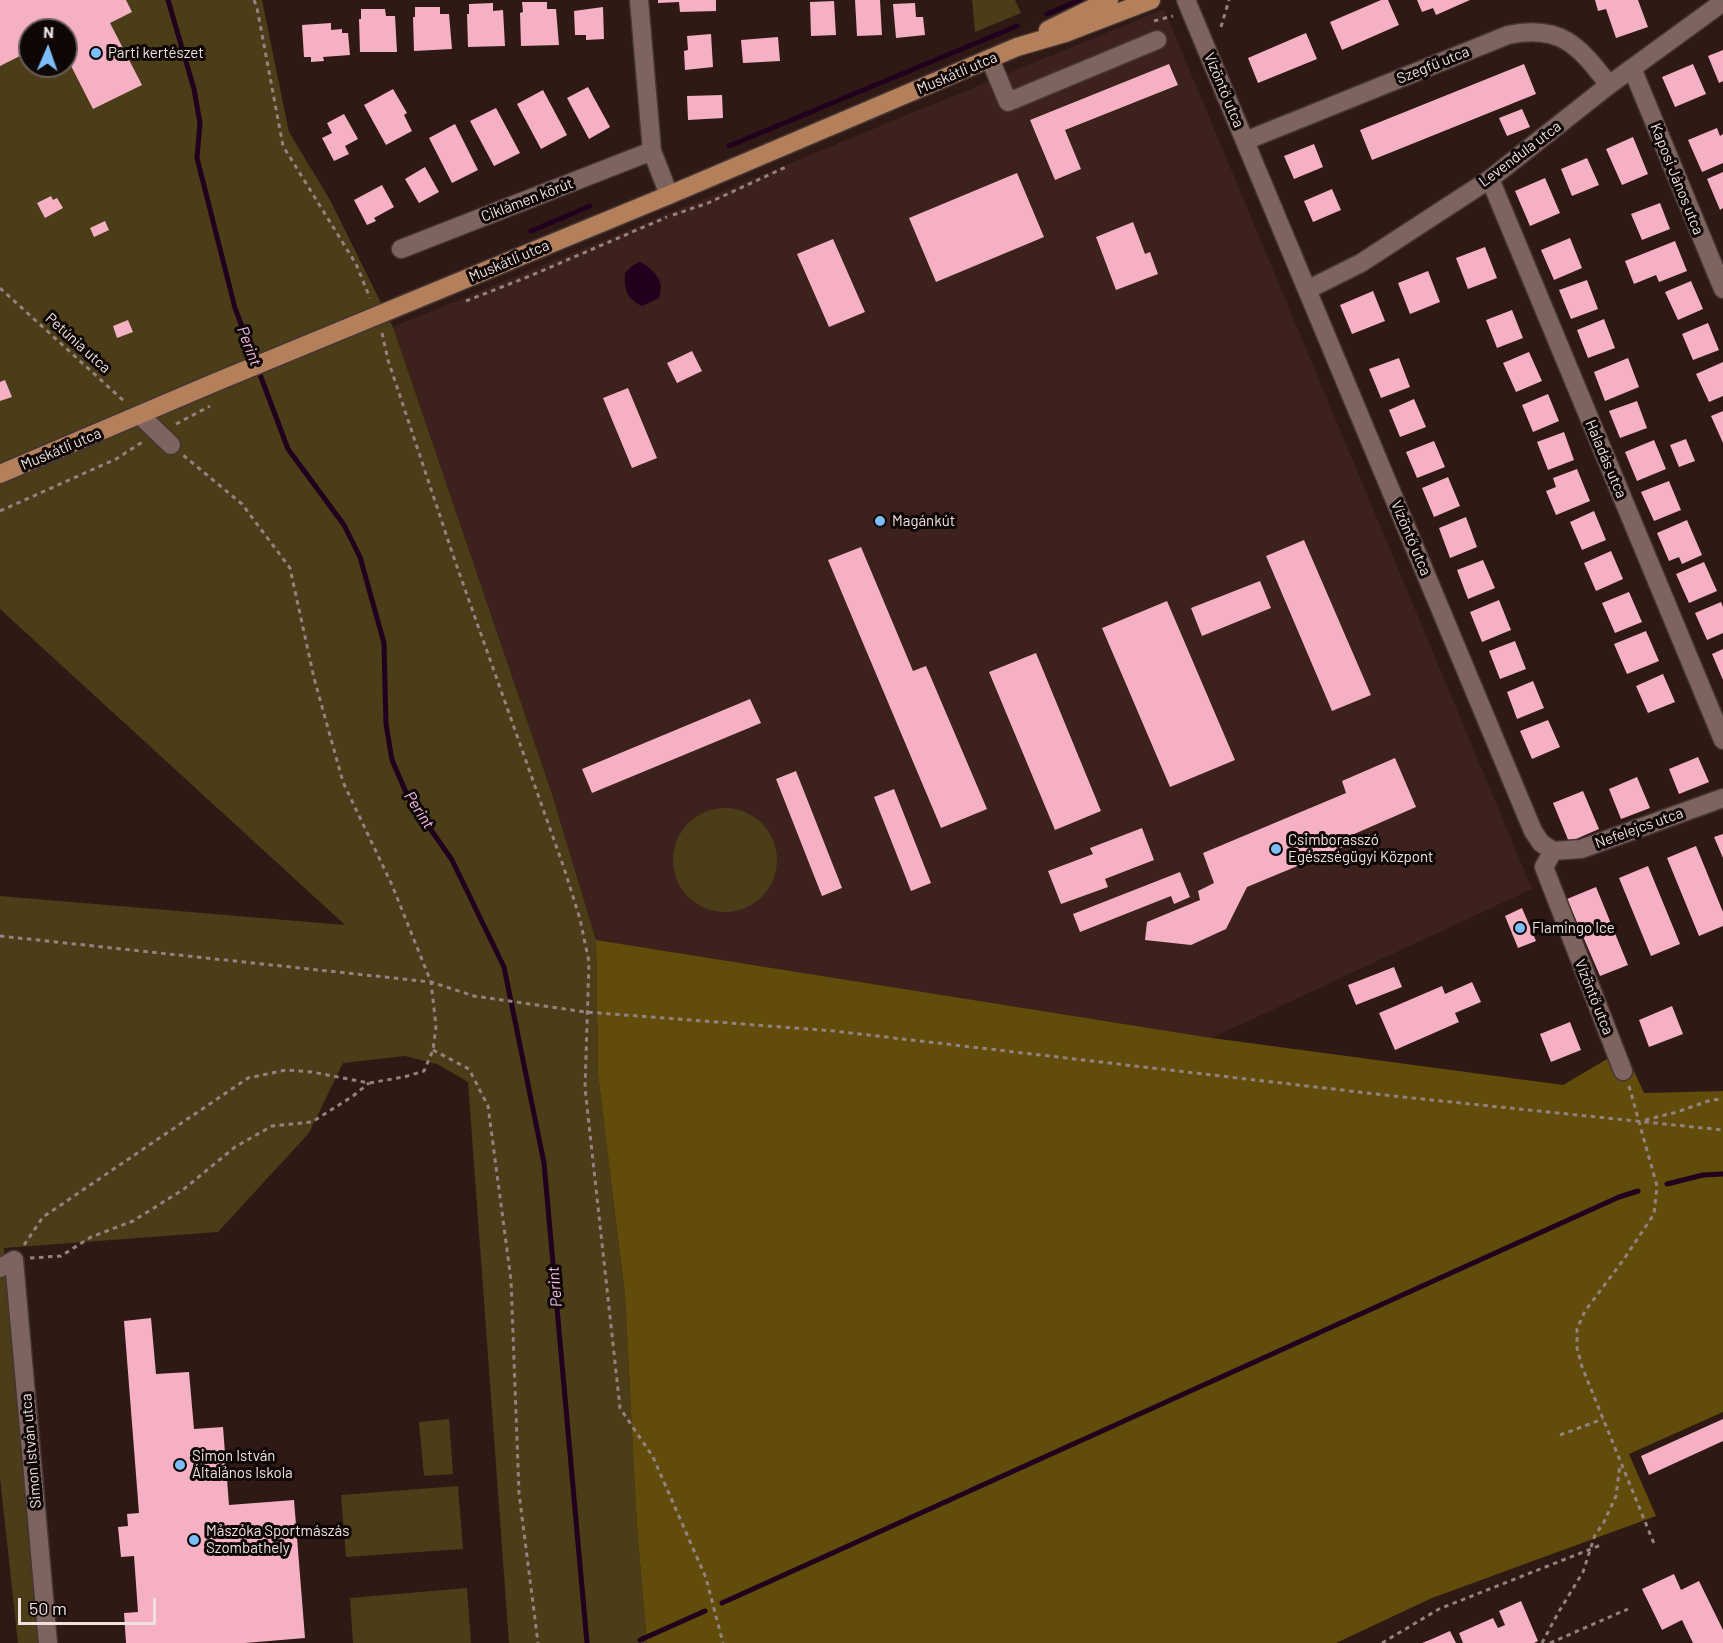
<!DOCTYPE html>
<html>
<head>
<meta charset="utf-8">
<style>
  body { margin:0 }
  #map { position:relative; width:1723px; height:1643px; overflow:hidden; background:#2e1915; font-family:Barlow,sans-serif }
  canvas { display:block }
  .north { position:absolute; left:18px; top:18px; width:60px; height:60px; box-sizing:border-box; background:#0f0706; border:2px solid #695e5c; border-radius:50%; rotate:2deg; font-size:16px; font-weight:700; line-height:24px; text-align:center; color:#f0e1de }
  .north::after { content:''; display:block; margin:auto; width:21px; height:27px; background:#7cbef9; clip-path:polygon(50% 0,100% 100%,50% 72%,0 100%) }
  .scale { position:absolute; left:18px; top:1598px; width:138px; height:27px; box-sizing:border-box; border:3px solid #f0e1de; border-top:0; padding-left:8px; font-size:18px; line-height:21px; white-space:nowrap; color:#f0e1de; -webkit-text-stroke:4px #0f0706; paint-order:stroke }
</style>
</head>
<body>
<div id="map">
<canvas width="1723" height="1643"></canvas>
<div class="north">N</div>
<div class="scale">50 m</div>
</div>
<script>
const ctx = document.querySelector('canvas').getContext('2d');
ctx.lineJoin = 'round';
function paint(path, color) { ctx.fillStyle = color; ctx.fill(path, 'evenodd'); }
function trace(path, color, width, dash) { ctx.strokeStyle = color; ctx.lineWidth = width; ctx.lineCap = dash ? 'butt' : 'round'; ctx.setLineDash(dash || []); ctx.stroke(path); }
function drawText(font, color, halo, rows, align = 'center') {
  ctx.font = font + ' Barlow,sans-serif'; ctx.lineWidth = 6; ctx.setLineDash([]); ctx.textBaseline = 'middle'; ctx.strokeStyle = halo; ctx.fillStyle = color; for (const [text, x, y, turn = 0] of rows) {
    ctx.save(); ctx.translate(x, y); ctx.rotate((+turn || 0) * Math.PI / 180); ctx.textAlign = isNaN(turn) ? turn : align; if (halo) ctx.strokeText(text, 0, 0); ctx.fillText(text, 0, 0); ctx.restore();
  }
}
paint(new Path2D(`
  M1164 9 1532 889 1212 1038 596 940 552 794 393 327Z`), '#3c211c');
paint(new Path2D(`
  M0 0H262L289 132 330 200 393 327 552 794 596 940 598 1074 625 1296 637 1528 647 1643H509L468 1082 437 1064 405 1056 343 1063 309 1133 218 1232 4 1248 39 1643H18L0 1478V896L345 925 0 609ZM30 30H66V66H30Z
  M972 0H1015L1021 13 975 32Z
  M673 860a52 52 0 1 1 104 0a52 52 0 1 1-104 0Z
  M449 1419 453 1474 424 1476 419 1422Z
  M458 1486 463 1549 346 1557 341 1495Z
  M467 1588 471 1643H353L350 1598Z`), '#4a3d18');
paint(new Path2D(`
  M596 940 1212 1038 1563 1085 1624 1049 1644 1093 1723 1091V1412L1629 1454 1656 1516 1432 1598 1336 1643H647L637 1528 625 1296 598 1074Z`), '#614c0b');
paint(new Path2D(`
  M639 262C646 263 659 276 660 282 662 287 660 293 659 298L642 306C626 298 624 289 625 273L632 266Z`), '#21001d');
trace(new Path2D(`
  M168 0 194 89 200 123 197 158 235 308 288 449 344 525 360 557 384 643 386 724 392 760 408 797 452 860 504 967 544 1163 587 1643
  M1047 14 1080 0
  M729 146 1017 26
  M531 231 590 206
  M1667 1184 1703 1175 1723 1174
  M722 1603 1619 1197 1638 1191
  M640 1640 705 1611`), '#21001d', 5);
paint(new Path2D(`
  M0 0H126L132 12 110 23 142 85 93 109 66 56V30H30V51L0 66Z
  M658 0H716V11L680 12 679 2 658 3Z
  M855 0H880L882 35 857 36Z
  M1381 0H1388L1399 25 1342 50 1330 22Z
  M1417 0H1470L1436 15 1433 8 1422 12Z
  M1595 0H1638L1648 27 1616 38 1606 9 1598 11Z
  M834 1 836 35 811 36 810 2Z
  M522 2H547V9H556L559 45 521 46 520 13 523 12Z
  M493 3V11L503 10 505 46 468 47 467 14H469V4Z
  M915 3 916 17H923L925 35 896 38 893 4Z
  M415 7H440V14H449L452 49 414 51 413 17H415Z
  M603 7 604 39 586 40V35H575L574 11Z
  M361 9H385L386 16H395L397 52H360L359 19H361Z
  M331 23V30L342 29V33H348L350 55 323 57 324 61 311 62V57H304L302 25Z
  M1306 33 1317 59 1258 83 1248 58Z
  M711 34 713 67 685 70 684 51 688 50 687 36Z
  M778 37 780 61 743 63 741 40Z
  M1723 50V81L1719 83 1708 56Z
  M1169 64 1178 85 1065 130 1081 169 1055 180 1030 120Z
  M1524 64 1536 94 1372 160 1360 130Z
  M1693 64 1706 94 1675 107 1662 77Z
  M588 87 610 127 589 139 567 98Z
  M393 89 407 113 404 115 412 131 386 145 364 105Z
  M543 90 567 135 541 149 517 104Z
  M722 95 723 118 688 120 687 96Z
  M496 108 520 153 494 166 470 121Z
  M1522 109 1530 127 1507 136 1499 118Z
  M344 114 358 139 345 146 349 154 334 161 322 138 332 133 327 123Z
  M455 124 478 170 452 183 429 138Z
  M1717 128 1720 136 1723 134V163L1702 172 1688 140Z
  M1633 137 1648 174 1622 185 1606 149Z
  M1314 144 1323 167 1294 179 1284 156Z
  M1587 158 1599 185 1572 196 1561 169Z
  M425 167 439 192 419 203 405 179Z
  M1723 172V208L1720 210 1707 179Z
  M1017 173 1044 237 936 282 909 218Z
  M1545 178 1560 213 1530 226 1515 191Z
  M382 185 394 207 374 218 376 221 367 225 354 200Z
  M1332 189 1341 210 1313 222 1304 201Z
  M51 196 53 200 57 198 63 208 45 218 37 203Z
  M1660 203 1670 229 1642 240 1631 214Z
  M105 221 109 230 94 237 90 228Z
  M1133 222 1145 254 1150 252 1158 274 1116 290 1096 237Z
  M1570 238 1582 268 1554 280 1541 250Z
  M833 239 865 312 829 327 797 254Z
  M1675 241 1687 271 1659 282 1656 275 1634 284 1625 261Z
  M1485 247 1497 278 1468 289 1456 258Z
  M1428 271 1440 302 1410 314 1398 283Z
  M1587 280 1598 309 1571 319 1559 290Z
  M1691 281 1703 309 1678 320 1665 292Z
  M1373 291 1385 321 1352 334 1340 305Z
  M1512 310 1523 338 1497 348 1486 320Z
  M1604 319 1615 348 1588 358 1577 330Z
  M128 320 133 332 117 338 113 326Z
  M1708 323 1719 350 1693 360 1682 334Z
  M692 351 702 371 677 383 667 363Z
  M1529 352 1542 381 1516 392 1503 363Z
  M1399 358 1410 387 1381 398 1369 369Z
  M1628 358 1639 387 1605 401 1594 372Z
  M1723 362V396L1709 402 1696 374Z
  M5 380 12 397 0 401V382Z
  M628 388 657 458 632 468 603 398Z
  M1548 394 1559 421 1533 432 1522 405Z
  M1414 399 1426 427 1400 437 1389 410Z
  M1637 401 1647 428 1620 438 1609 411Z
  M1723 411V443L1711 416Z
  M1564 432 1574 460 1548 470 1537 442Z
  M1686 439 1695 461 1679 467 1670 445Z
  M1654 440 1666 469 1637 481 1625 452Z
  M1434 441 1445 467 1417 478 1406 452Z
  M1577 469 1590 501 1556 515 1546 491 1556 487 1553 478Z
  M1448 477 1460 506 1434 517 1422 488Z
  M1669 481 1681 510 1654 521 1641 492Z
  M1594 511 1606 540 1582 550 1570 522Z
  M1466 517 1477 547 1450 558 1439 528Z
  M1687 520 1702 555 1682 564 1679 557 1669 561 1657 533Z
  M1304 540 1371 695 1332 711 1266 556Z
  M861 547 913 671 926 666 987 809 941 828 828 560Z
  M1611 551 1623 579 1596 591 1584 563Z
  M1483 560 1495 588 1468 599 1457 570Z
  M1704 562 1717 591 1689 603 1676 574Z
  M1260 581 1271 608 1202 636 1191 608Z
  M1629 592 1642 622 1615 633 1602 603Z
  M1499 600 1511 630 1482 642 1470 612Z
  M1167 601 1235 760 1170 787 1102 628Z
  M1721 602 1723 607V633L1707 640 1695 613Z
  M1646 631 1659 661 1627 674 1614 644Z
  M1515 641 1526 669 1500 679 1489 651Z
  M1723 649V680L1712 654Z
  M1036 653 1101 811 1055 830 989 672Z
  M1663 674 1675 702 1648 713 1636 686Z
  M1533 681 1544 708 1517 719 1507 692Z
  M750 699 761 723 592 793 582 769Z
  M1548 720 1560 747 1532 759 1520 731Z
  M1698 757 1709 782 1679 794 1669 769Z
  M1395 758 1416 807 1345 838 1348 845 1247 887 1226 929 1191 945 1145 940 1147 922 1200 900 1198 891 1214 883 1203 853 1346 793 1342 781Z
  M796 771 842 888 822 896 776 779Z
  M1637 777 1650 808 1621 819 1609 789Z
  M894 789 931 883 911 891 874 797Z
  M1583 791 1599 829 1569 842 1553 803Z
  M1142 828 1154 860 1105 879 1108 887 1061 904 1048 871 1093 854 1090 848Z
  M1723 834V858L1714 837Z
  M1696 846 1723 912V926L1699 936 1667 858Z
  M1648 866 1680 944 1651 956 1619 878Z
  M1180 872 1190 897 1174 904 1171 896 1080 932 1073 914Z
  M1596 887 1628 965 1600 976 1567 899Z
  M1522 908 1536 941 1518 948 1505 916Z
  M1394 967 1402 987 1356 1005 1348 985Z
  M1472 982 1481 1002 1455 1013 1459 1022 1395 1050 1379 1013 1442 986 1445 994Z
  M1672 1006 1683 1034 1649 1047 1639 1020Z
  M1570 1022 1581 1050 1551 1062 1540 1034Z
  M151 1318 156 1374 189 1372 194 1429 223 1427 229 1505 294 1500 305 1638 245 1643H126L124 1613 138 1612 134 1556 121 1557 118 1527 128 1526 127 1514 139 1513 124 1321Z
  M1723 1419V1441L1649 1475 1641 1456Z
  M1674 1574 1681 1590 1699 1581 1723 1630V1643H1693L1682 1620 1662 1630 1642 1589Z
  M1521 1601 1538 1641 1534 1643H1463L1459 1633 1493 1618 1498 1628 1505 1625 1499 1611Z
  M1450 1631 1456 1643H1422L1432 1639Z`), '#f5b1c3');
const minor = new Path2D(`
  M639 0 652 151 669 195
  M1186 0 1533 831 1541 843 1553 851 1581 849 1723 798
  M990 59 1008 102 1157 40
  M1632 68 1723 289
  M1245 141 1508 35C1561 24 1579 46 1609 85
  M1490 179 1723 740
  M401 249 652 151
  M1307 290 1361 263 1490 179 1609 85 1723 2
  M140 415 171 445
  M1553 851 1544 867 1623 1071
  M0 1268 14 1260 48 1643`);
const major = new Path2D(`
  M1048 30 1109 0
  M0 474 216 382 669 195 1017 47 1065 33 1151 0`);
trace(minor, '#453533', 21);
trace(major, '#453533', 21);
trace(new Path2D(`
  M254 0 257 8 283 146 356 264 370 298
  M1154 21 1173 16
  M1221 27 1229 0
  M673 215 708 203 786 167
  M0 288 125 402
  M466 301 530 276 667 217
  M382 333 388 360 455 561 564 868 580 919 589 962 585 1088 620 1408 653 1457 706 1578 723 1643
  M176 424 210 406
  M0 511 116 459 144 441
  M0 936 431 982 474 996 586 1012 834 1031 1393 1096 1723 1130
  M433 1050 469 1069 488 1106 511 1280 519 1493 538 1643
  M1629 1086 1657 1186 1654 1214 1624 1259 1585 1311 1577 1329V1348L1582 1367 1655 1546
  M1645 1120 1677 1112 1711 1100 1723 1099
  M24 1245 43 1217 248 1078 286 1070 312 1072 369 1083 404 1077 424 1071 433 1050 436 1026 431 982 392 885 343 782 314 678 290 568 242 504 183 455
  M30 1258 61 1256 91 1237 133 1221 184 1189 235 1147 272 1126 312 1122 353 1096 369 1083
  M1560 1435 1603 1419
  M1382 1643 1439 1609 1601 1545
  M1542 1643 1558 1613 1583 1572 1595 1535 1603 1524 1616 1496 1620 1464
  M1550 1643 1628 1609`), '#94827f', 3, [4.5, 4.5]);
trace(minor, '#7e645f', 18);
trace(major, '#b4805b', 18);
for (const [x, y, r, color] of [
  [96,53,6,"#7cbef9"],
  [880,521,6,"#7cbef9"],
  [1276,849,6,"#7cbef9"],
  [1520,928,6,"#7cbef9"],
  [180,1465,6,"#7cbef9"],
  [194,1540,6,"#7cbef9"]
]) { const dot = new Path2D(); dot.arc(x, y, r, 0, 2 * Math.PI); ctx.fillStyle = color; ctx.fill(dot); trace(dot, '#0f0706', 2); }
drawText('15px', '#f0e1de', '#0f0706', [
  ["Parti kertészet",108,53],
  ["Magánkút",892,521],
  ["Csimborasszó",1288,840],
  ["Egészségügyi Központ",1288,857],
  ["Flamingo Ice",1532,928],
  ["Simon István",192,1456],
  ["Általános Iskola",192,1473],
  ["Mászóka Sportmászás",206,1531],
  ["Szombathely",206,1548]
], 'left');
drawText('15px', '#f0e1de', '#0f0706', [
  ["Szegfű utca",1433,65,-22],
  ["Muskátli utca",957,73,-23],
  ["Vízöntő utca",1224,90,67],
  ["Levendula utca",1520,154,-37],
  ["Kaposi János utca",1677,179,68],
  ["Ciklámen körút",527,200,-21],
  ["Muskátli utca",509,261,-23],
  ["Petúnia utca",78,343,42],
  ["Muskátli utca",61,449,-23],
  ["Haladás utca",1606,459,67],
  ["Vízöntő utca",1411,538,67],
  ["Nefelejcs utca",1639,828,-20],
  ["Vízöntő utca",1594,997,68],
  ["Simon István utca",31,1451,-95]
]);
drawText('italic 16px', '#f7bdec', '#0f0706', [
  ["Perint",249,346,69],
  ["Perint",419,810,57],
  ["Perint",555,1287,-95]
]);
</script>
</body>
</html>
